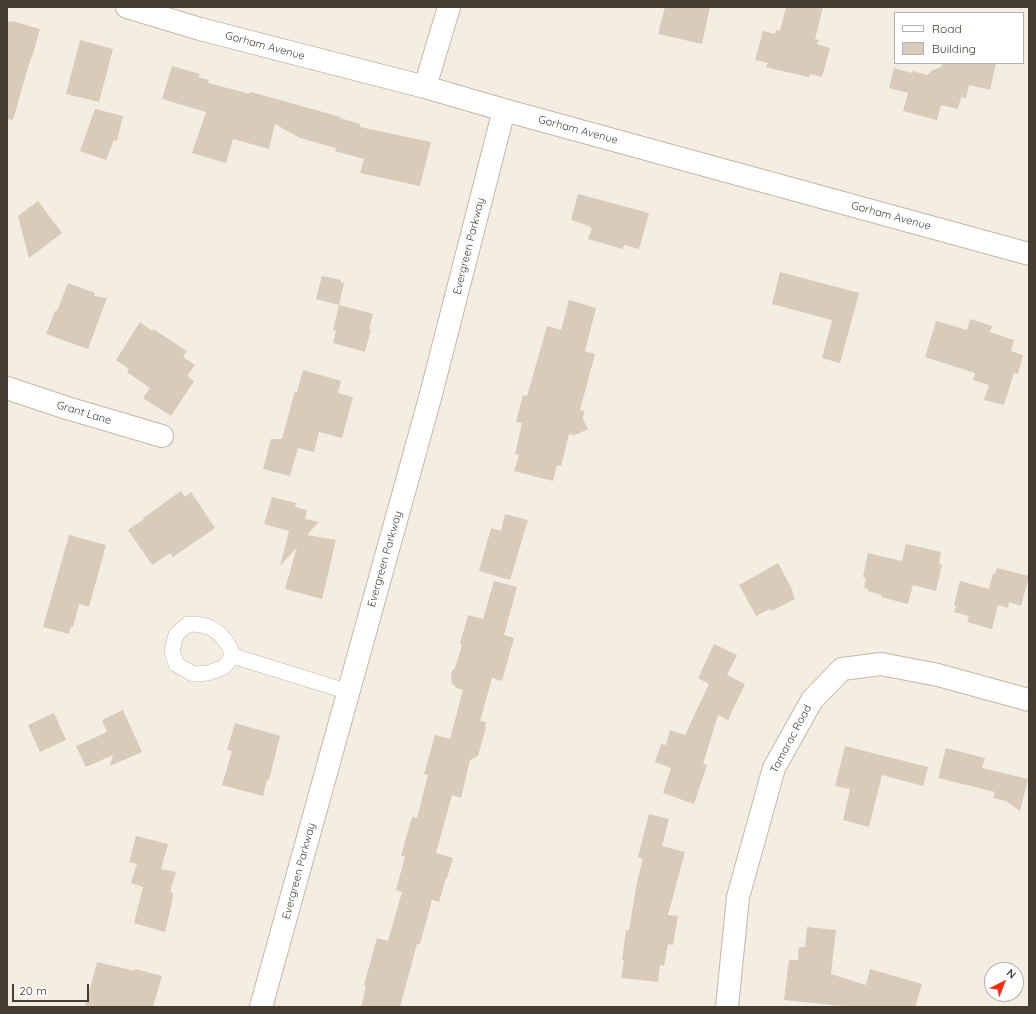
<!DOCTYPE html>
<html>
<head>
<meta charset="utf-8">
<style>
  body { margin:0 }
  #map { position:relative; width:1036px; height:1014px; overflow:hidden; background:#f3ede2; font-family:Quicksand,sans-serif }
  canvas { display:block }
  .frame { position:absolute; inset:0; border:8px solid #453d32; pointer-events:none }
  .legend { position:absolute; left:894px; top:12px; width:130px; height:52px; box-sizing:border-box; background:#fff; border:1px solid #b5b1ad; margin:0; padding:5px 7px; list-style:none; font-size:12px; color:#453d32 }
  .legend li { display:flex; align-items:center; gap:8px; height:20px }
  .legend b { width:20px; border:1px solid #b5b1ad }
  .north { position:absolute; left:984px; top:962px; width:40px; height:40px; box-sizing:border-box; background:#fff; border:1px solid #b5b1ad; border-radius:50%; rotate:42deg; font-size:11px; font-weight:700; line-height:16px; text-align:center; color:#453d32 }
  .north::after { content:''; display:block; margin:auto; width:14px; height:18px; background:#ff290d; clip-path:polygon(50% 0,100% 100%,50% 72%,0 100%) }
  .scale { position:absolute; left:12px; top:984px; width:77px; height:18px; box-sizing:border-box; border:2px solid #453d32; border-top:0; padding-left:5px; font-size:12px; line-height:14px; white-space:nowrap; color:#453d32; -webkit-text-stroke:3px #fff; paint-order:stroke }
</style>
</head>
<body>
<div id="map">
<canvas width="1036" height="1014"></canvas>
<div class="frame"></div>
<ul class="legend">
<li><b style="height:5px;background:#fff"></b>Road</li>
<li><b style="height:11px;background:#d9cbb9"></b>Building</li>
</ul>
<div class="north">N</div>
<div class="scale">20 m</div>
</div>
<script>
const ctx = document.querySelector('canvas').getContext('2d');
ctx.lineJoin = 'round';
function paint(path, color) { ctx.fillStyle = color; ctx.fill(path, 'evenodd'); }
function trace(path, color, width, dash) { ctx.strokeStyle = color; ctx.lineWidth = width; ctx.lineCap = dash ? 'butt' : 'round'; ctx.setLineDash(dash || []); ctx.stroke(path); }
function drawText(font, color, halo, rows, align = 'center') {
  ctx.font = font + ' Quicksand,sans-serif'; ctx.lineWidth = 3; ctx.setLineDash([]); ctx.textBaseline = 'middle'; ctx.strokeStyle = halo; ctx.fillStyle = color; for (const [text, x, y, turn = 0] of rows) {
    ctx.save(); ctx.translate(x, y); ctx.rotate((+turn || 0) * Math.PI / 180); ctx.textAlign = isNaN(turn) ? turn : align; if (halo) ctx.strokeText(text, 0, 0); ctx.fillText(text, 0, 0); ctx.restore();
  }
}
paint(new Path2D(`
  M665 7H710L702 44 658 34Z
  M786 7H823L815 39 819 40 817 44 830 48 822 77 810 74 809 77 782 71 766 67 768 63 755 60 763 31 775 34 776 30 780 31Z
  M7 21 12 22V21L40 29 32 57H31L13 120 7 119Z
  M80 40 113 49 99 102 66 94Z
  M942 63H996L990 90 969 85 966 98 961 97 958 109 941 105 937 120 903 111 908 93 889 88 894 68 912 73 913 71 927 75 933 70 941 67Z
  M172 66 200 74 198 77 209 80 208 83 250 94 251 92 341 117 340 118 360 124V127L431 142 420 186 360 173 364 159 335 151 336 148 300 138 275 124 269 149 233 139 226 163 192 153 206 112 162 99Z
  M95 109 123 116 117 141 114 140 106 160 80 151Z
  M578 194 649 213 639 249 624 245 623 249 588 239 592 228 589 227 590 226 571 220Z
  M38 201 62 233 29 258 18 216Z
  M780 272 859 293 840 363 822 358 832 320 772 304Z
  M322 276 341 280 340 282 344 283 339 305 316 299Z
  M68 283 95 293 94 296 107 298 88 349 46 334 55 311H57Z
  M569 300 596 308 585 351 595 354 580 410 584 411 583 419 588 429 575 435 569 434 561 466 557 465 553 481 514 471 519 455 515 454 522 423 516 422 523 395 527 396 547 326 561 330Z
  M339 305 373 314 369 329H371L365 352 333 343 336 331 333 330Z
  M970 319 992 326 990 332 1014 340 1011 351 1023 355 1018 374 1014 373 1004 405 984 400 989 385 973 380 975 373 925 357 936 321 967 330Z
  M140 322 152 331 153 329 187 351 183 357 195 365 187 376 194 381 171 416 143 398 150 388 127 372 129 369 116 360Z
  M303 370 341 381 338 393 353 397 342 438 319 432 314 452 298 448 290 476 263 469 271 439H282L295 391 297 392Z
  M181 491 185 497 191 492 215 528 173 557 170 553 152 565 128 530 144 519 143 518Z
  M272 497 296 503 295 507 307 510 305 519 319 522 307 535 336 540 322 599 285 589 297 547 280 566 289 531 264 524Z
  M505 514 528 520 510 580 479 571 491 528 501 531Z
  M69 535 106 545 89 607 79 604 73 627 71 626 69 634 43 627Z
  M906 544 941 552 939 564 942 565 936 591 913 585 908 604 881 597 882 595 868 591V589L864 588 866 578 863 577 868 553 902 561Z
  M778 563 793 591H792L795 599 772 611 770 609 756 616 739 585Z
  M997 568 1029 576 1021 606 1009 602 1008 608 998 605 992 629 967 622 969 616 954 612 956 606 954 605 960 581 989 589 993 573 995 574Z
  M494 581 517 587 504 635 514 638 502 681 492 678 480 721 486 722 485 726 486 727 478 756 470 760 461 798 452 795 436 853 453 858 447 878H446L439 902 432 900 420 944H417L400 1007H361L366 986 364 985 377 938 388 941 402 892 396 890 405 856H401L412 817 417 818 428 775 424 774 435 735 450 739 463 690 455 687V685L452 684 451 675 452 671 455 668 462 645 460 644 468 615 483 619Z
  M714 644 737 655 727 675 745 684 728 720 718 715 703 764 707 765 694 804 663 793 671 768 655 762 661 744 666 745 670 730 685 735 709 684 698 678Z
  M123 710 142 752 110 766 113 755 86 767 76 746 107 732 102 720Z
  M54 713 66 740 40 752 28 725Z
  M235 723 280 736 269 780H267L263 796 222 785 232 751 227 750Z
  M845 746 928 767 923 786 882 775 869 827 843 820 850 789 835 786Z
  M946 748 985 758 982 768 1028 779 1020 811 1006 801 993 798 995 792 938 778Z
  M649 814 669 819 662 846 685 852 668 915 678 916 673 945 668 944 664 966 660 965 658 982 621 978 624 960H622L626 930H629L637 882 643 859 638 857Z
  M136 836 168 844 161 869 176 872 170 892 173 893 172 897 173 898 165 932 134 923 143 887 131 883 137 864 129 862Z
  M807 927 836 930 831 974 866 985 870 969 922 984 915 1007H852L784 1000 789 960H798L799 947H805Z
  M97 962 135 971V969L162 976 153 1007H85Z`), '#d9cbb9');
const lane = new Path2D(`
  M233 656C229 642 217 627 201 625 197 624 192 624 188 624L176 635 172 651 176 664 193 674 208 673 224 667 233 656 349 692`);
const street = new Path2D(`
  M127 7 200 29 425 87 504 110 1029 254
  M425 87 449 7
  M7 388 67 408 162 436
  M261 1007 430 398 504 110
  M727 1007 738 897 774 768 812 700 842 669 881 664 938 675 1029 700`);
trace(lane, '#c2b8a6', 16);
trace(street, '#c2b8a6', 24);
trace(lane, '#fff', 15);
trace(street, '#fff', 22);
drawText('11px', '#453d32', '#fff', [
  ["Gorham Avenue",265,46,15],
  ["Gorham Avenue",578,130,15],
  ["Gorham Avenue",891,216,15],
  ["Evergreen Parkway",469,246,-76],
  ["Grant Lane",84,413,17],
  ["Evergreen Parkway",385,559,-74],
  ["Tamarac Road",791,739,-62],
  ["Evergreen Parkway",299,871,-75]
]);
</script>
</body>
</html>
